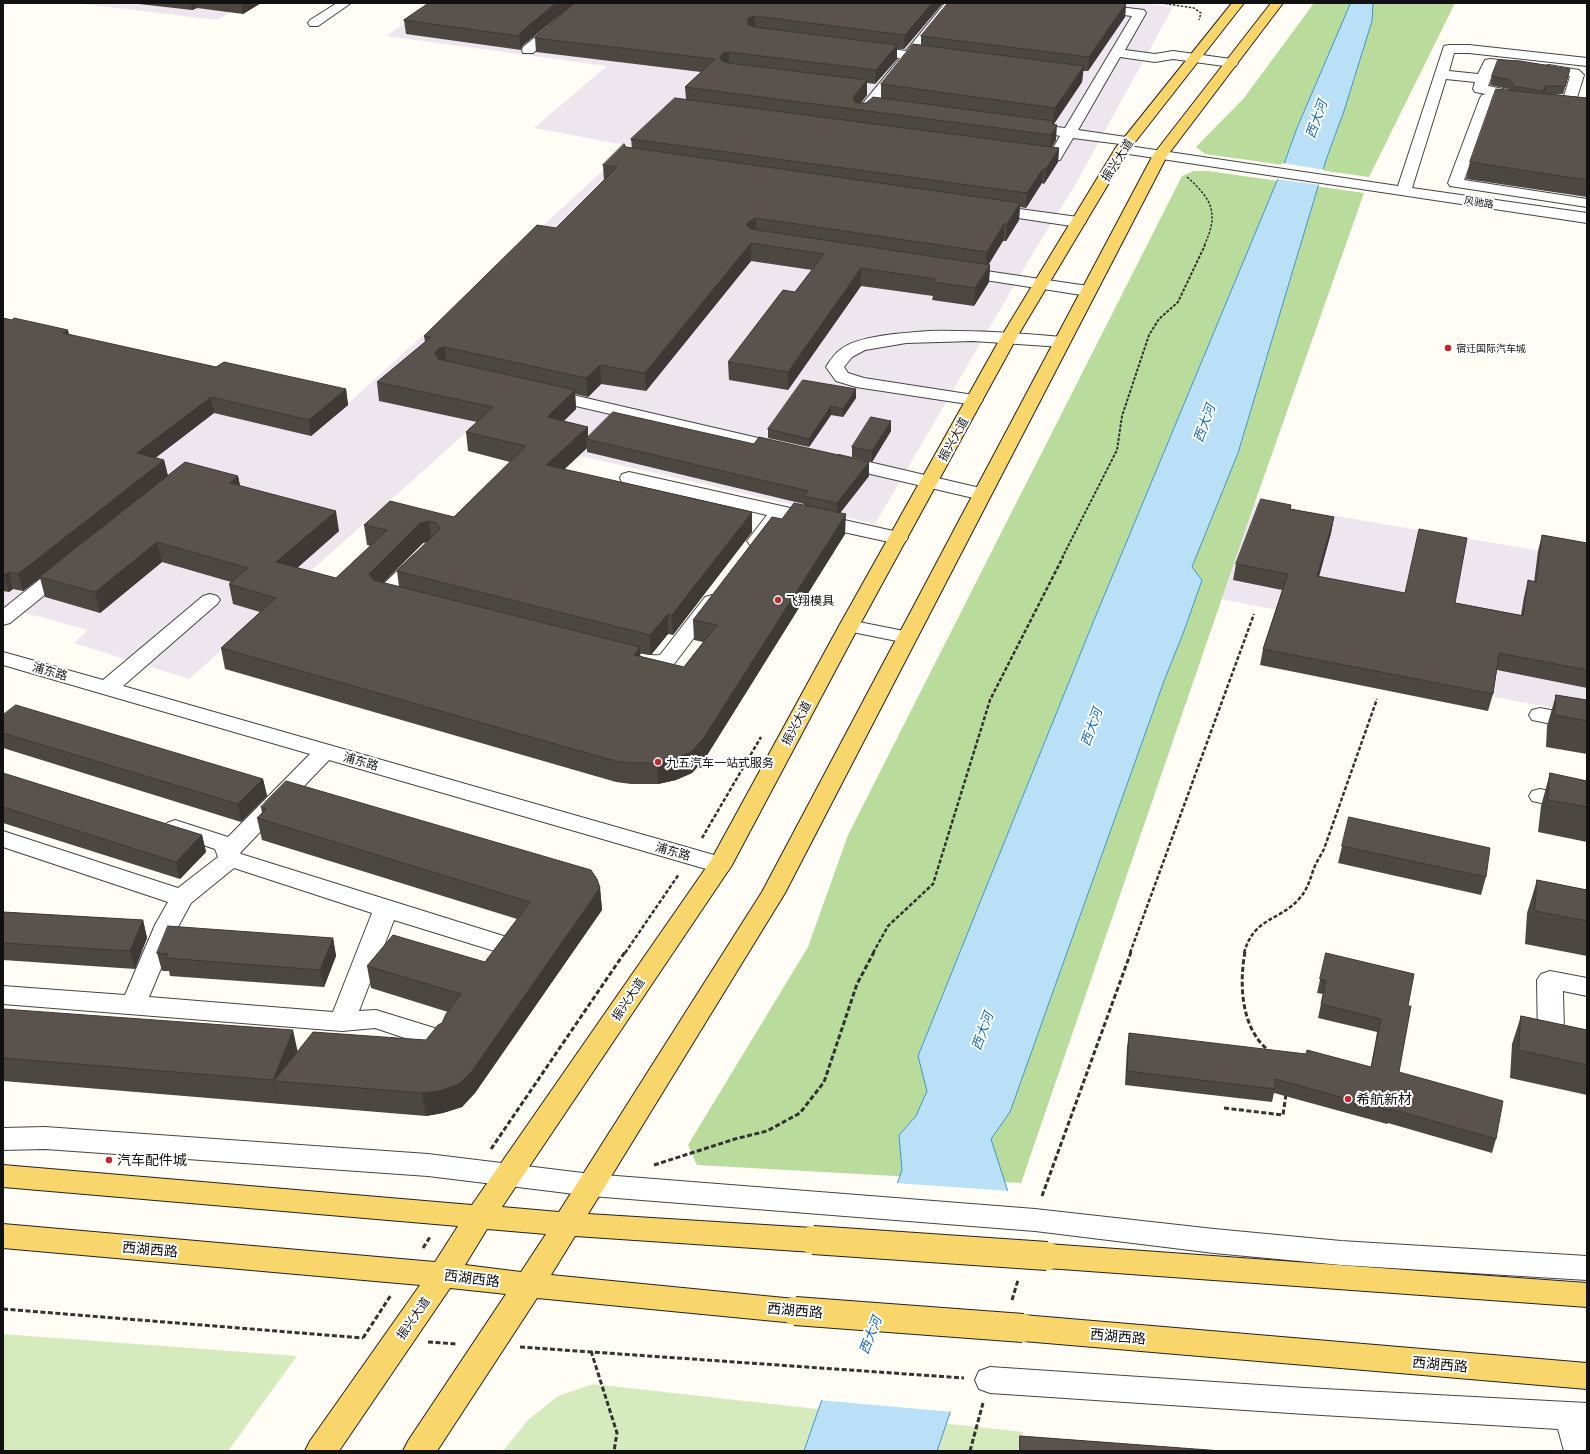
<!DOCTYPE html>
<html>
<head>
<meta charset="utf-8">
<style>
  body { margin:0 }
  #map { position:relative; width:1590px; height:1454px; overflow:hidden; background:#fffdf5; font-family:Georgia,serif }
  canvas { display:block }
  .frame { position:absolute; inset:0; border:4px solid #111; pointer-events:none }
</style>
</head>
<body>
<div id="map">
<canvas width="1590" height="1454"></canvas>
<div class="frame"></div>
</div>
<script>
const ctx = document.querySelector('canvas').getContext('2d');
ctx.lineJoin = 'round';
function paint(path, color) { ctx.fillStyle = color; ctx.fill(path, 'evenodd'); }
function trace(path, color, width, dash) { ctx.strokeStyle = color; ctx.lineWidth = width; ctx.lineCap = dash ? 'butt' : 'round'; ctx.setLineDash(dash || []); ctx.stroke(path); }
function drawText(font, color, halo, rows, align = 'center') {
  ctx.font = font + ' Georgia,"Noto Sans SC",serif'; ctx.lineWidth = 4; ctx.setLineDash([]); ctx.textBaseline = 'middle'; ctx.strokeStyle = halo; ctx.fillStyle = color; for (const [text, x, y, turn = 0] of rows) {
    ctx.save(); ctx.translate(x, y); ctx.rotate((+turn || 0) * Math.PI / 180); ctx.textAlign = isNaN(turn) ? turn : align; if (halo) ctx.strokeText(text, 0, 0); ctx.fillText(text, 0, 0); ctx.restore();
  }
}
paint(new Path2D(`
  M76 3H246L217 20Z
  M433 3H1141L1173 7 1074 187 1036 248 875 524 469 430 189 679 74 643 88 630 3 607V322L350 402 630 146 534 128 607 66 386 36Z
  M1255 502 1587 559V714L1494 697 1500 654 1221 599Z`), '#eee6ef');
paint(new Path2D(`
  M3 1334 297 1356 228 1451H3Z
  M593 1384 1023 1432 1018 1451H503L528 1420 558 1396Z`), '#d5ebbd');
paint(new Path2D(`
  M1314 3H1455L1369 177 1205 154 1196 147 1244 98Z
  M1194 171H1208L1364 193 1255 502 1021 1183 697 1165 688 1145 808 947 848 835 1182 176Z`), '#b9dc9c');
const water = new Path2D(`
  M1351 3H1375L1373 4 1372 21 1344 111 1326 160 1238 453 1192 567 1202 580 1184 631 1164 681 1010 1112 991 1139 1009 1195 950 1413 937 1451H804L902 1170 899 1135 916 1116 927 1091 918 1056 1094 620 1284 164 1297 128Z`);
paint(water, '#b9e0f7');
trace(water, '#3f96cf', 1);
paint(new Path2D(`
  M1282 163 1325 170 1320 185 1276 179Z
  M895 1183 1010 1191 1011 1195 953 1412 819 1400Z`), '#fffdf5');
const minor = new Path2D(`
  M337 3H351L318 26H310L308 23 310 20Z
  M577 3H590L533 53H523L522 50 523 47Z
  M945 3H957L918 52 939 55 941 58 939 61 934 62 912 59 861 124 856 125 851 124 849 121 851 118 900 58 862 53 861 50 862 47 867 46 906 51Z
  M1050 3H1087L1144 10 1146 13 1125 50 1155 54 1173 51 1231 59 1236 60 1238 63 1236 66 1231 67 1173 59 1155 62 1120 57 1078 130 1133 138 1135 141 1133 144 1128 145 1073 138 1060 160 1055 161 1027 157 1025 154 1027 151 1032 150 1051 152 1060 136 1051 134 1049 131 1051 128 1056 127 1065 128 1132 16 1056 7 1052 6Z
  M1449 45H1469L1587 58V66L1469 53H1454L1449 71 1478 74 1485 60 1490 59 1520 62 1522 65 1520 68 1515 69 1495 67 1488 86 1508 90 1510 93 1508 96 1528 98 1530 101 1528 104 1523 105 1492 103 1464 180 1587 199V207L1450 186 1448 183 1480 98 1482 95 1486 94 1475 92 1473 89 1475 82 1446 79 1412 188 1587 213V223L1122 153 1117 152 1115 149 1117 146 1122 145 1398 186 1443 49 1444 46Z
  M1549 65 1579 70 1584 75 1575 104C1565 106 1550 104 1540 102L1538 99 1540 96 1545 95 1564 96 1570 76 1544 72 1542 69 1544 66Z
  M990 205 1078 217 1083 219 1086 222 1083 225 1078 227 985 213 982 210 985 207Z
  M959 267 1088 286 1094 288 1096 291 1094 294 1088 296 953 275 951 272 953 269Z
  M928 331C973 330 1017 333 1062 337L1068 338 1070 342 1068 346 1062 347 973 341 906 343 865 350 852 357 844 367 848 373 864 378 980 396 983 400 980 404 974 405 856 387 836 381 826 367C830 361 834 354 840 350 857 335 906 333 928 331Z
  M547 389 784 444 790 445 793 449 790 453 784 454 541 398 538 394 541 390Z
  M839 455 989 490 991 494 989 498 982 500 832 465 830 461 832 457Z
  M629 472 898 532 905 534 908 538 905 542 898 544 784 519 764 545 757 547 750 545 747 541 767 515 622 482 620 478 622 474Z
  M421 553 428 555 431 559 397 593 405 595 408 599 405 603 398 605 376 599 373 595 376 591 414 555Z
  M66 562 73 564 76 568 73 572 10 623 3 625V609L59 564Z
  M210 594 217 596 220 600 217 604 123 686 728 859 732 865 728 871 720 873 329 760 240 853 241 854 510 938 513 944 510 950 501 953 394 920 359 1011 376 1010 444 1031 448 1038 444 1045 435 1048 375 1028 342 1031 3 1004V986L125 995 155 925 168 902 3 847V831L178 888 218 857 215 849 167 833 163 828 167 823 175 820 228 837 310 754 3 665V652L103 680 203 596ZM234 868 372 913 333 1012 149 997 179 925 191 903Z
  M712 595 719 597 722 601 674 664 651 669 624 662 620 658 624 654C636 650 647 657 660 655L705 597Z
  M849 620 914 633 917 637 914 641 907 643 842 630 839 626 842 622Z
  M1540 708 1587 717V731L1532 720 1529 715 1532 710Z
  M1540 789 1587 799V813L1532 801 1529 796 1532 791Z
  M1550 971 1587 978V996L1563 991 1564 1032 1587 1036V1056L1542 1046 1538 1039 1537 980 1541 974Z
  M45 1127 428 1154 591 1174 1035 1209 1214 1229 1341 1241 1587 1256V1280L1341 1265 1214 1253 1035 1231 591 1196 428 1176 45 1149 3 1150V1128Z
  M990 1367 1305 1388 1587 1403V1451H1564L1558 1429 1305 1414 990 1393 979 1389 975 1380 979 1371Z`);
const major = new Path2D(`
  M1232 3H1244L1128 151 1017 337 859 626 732 865 502 1207 559 1212 762 892 1153 155 1271 3H1283L1167 156 785 893 588 1214 813 1228 823 1232 827 1240 823 1248 813 1252 575 1236 551 1275 795 1299 806 1302 810 1311 806 1320 795 1323 537 1298 437 1451H403L408 1441 506 1294 450 1288 339 1451H305L310 1441 420 1285 3 1248V1224L435 1262 458 1226 3 1187V1165L472 1205 710 862 839 626 1001 337 1115 149ZM487 1229 546 1234 521 1272 465 1265Z
  M1047 1244 1587 1283V1307L1047 1268 1037 1264 1032 1256 1037 1248Z
  M1023 1315 1587 1363V1389L1023 1341 1012 1337 1008 1328 1012 1319Z`);
trace(minor, '#444', 2);
trace(major, '#222', 2);
trace(new Path2D(`
  M1161 3 1194 8 1201 13 1199 20
  M1187 177C1213 200 1219 214 1204 246`), '#333', 1.5, [2.5, 1.5]);
trace(new Path2D(`
  M1062 558 1117 450 1122 416 1149 335 1159 319 1178 302 1205 245`), '#333', 2, [3, 1.5]);
trace(new Path2D(`
  M702 838 761 737
  M625 953 679 874
  M873 953 888 926 933 884 990 700 1063 557
  M1130 953 1254 614
  M1244 953C1254 917 1278 922 1299 899 1308 889 1310 879 1314 868 1317 861 1321 855 1324 849L1377 699`), '#333', 2.5, [4, 2]);
trace(new Path2D(`
  M1245 952C1239 984 1241 1028 1268 1050
  M1224 1108 1283 1115 1286 1094
  M491 1149 625 952
  M654 1165 735 1139 767 1131 800 1113 824 1082 857 984 874 952
  M1042 1196 1131 952
  M423 1248 430 1237
  M1012 1300 1018 1280
  M3 1309 363 1338
  M363 1338 391 1295
  M428 1342 457 1344
  M520 1347 964 1378
  M591 1351 617 1433 614 1451
  M970 1451 983 1403`), '#333', 3, [5, 2.5]);
paint(minor, '#fff');
paint(major, '#f9d66b');
const majorBridge = new Path2D(`
  M813 1240 1047 1256
  M795 1311 1023 1328`);
trace(majorBridge, '#222', 30, []);
trace(majorBridge, '#f9d66b', 28);
paint(new Path2D(`
  M130 3H261L243 14 197 8 192 10Z
  M429 3H575L522 46 521 50 406 34 404 20Z
  M575 3H943L904 49H897V59L875 84 867 83V95L861 103H866L881 98V84L921 45V36L1126 3 1125 17 1088 71H1083L1082 82 1054 124 1056 140 1052 147 1059 148 1058 162 1044 184 1042 183 1026 208 1020 207 1019 220 1006 241H1003L988 264 990 265 989 282 974 306 932 300 933 296 861 286 788 390 729 380 728 362 795 292 812 270 751 261 646 391 601 384 588 397 575 394 576 409 563 421 588 427V436L754 444 869 462V476L840 513 845 534 704 760 692 773 676 780 658 784H631L616 782 225 669 221 648 260 612 233 604 229 584 231 582 162 562 100 613 45 597 40 578 23 591 13 589 9 592 3 591V318L69 335 216 367 346 389 348 405 311 436 214 413 155 458 164 460 168 476H238L240 486 339 531 297 568 336 578 371 546 367 545 364 525 454 517 510 462 468 451 466 432 477 422 379 401 377 382 425 342 424 336 556 228 604 181 603 165 626 147 632 148 631 139 686 99 685 87 701 72 536 52 535 38ZM587 448V452L804 504V505L782 519 693 620 694 640 703 642 684 667 640 656V653L651 655 668 634 673 635 752 532 564 469ZM427 542 397 571 399 587 383 583 423 543Z
  M1492 76 1568 77 1563 94H1553L1587 98V197L1466 179 1470 162 1509 90 1508 89 1490 85Z
  M856 389V398L843 417 831 415 809 447 768 438V429Z
  M891 431 872 462 852 457V447Z
  M1291 505V509L1334 517 1331 533 1319 577 1521 615 1524 597 1528 580 1534 582 1538 551 1542 535 1587 543V688L1497 670 1493 694 1488 711 1260 665 1263 649 1282 590 1233 580 1236 564Z
  M1556 695 1587 700V754L1546 747 1547 726Z
  M3 715 263 779 267 796 241 822 3 748Z
  M3 773 202 835 206 852 180 879 3 823Z
  M1550 773 1587 781V842L1538 832 1541 806Z
  M261 807 600 888 602 910 475 1093 462 1107 443 1113 426 1116 3 1081V1009L298 1051 426 1040 442 1023 448 1012 371 988 367 966 485 962 517 919 262 840 257 818 262 813Z
  M1349 817 1486 877 1481 895 1338 863Z
  M1537 880 1587 890V956L1525 944 1527 913Z
  M3 912 143 920 147 938 135 969 3 960Z
  M333 938 336 956 324 987 170 976 169 971H162L157 953Z
  M1326 953 1408 1006 1399 1072 1496 1139 1492 1153 1388 1123 1387 1124 1274 1093 1272 1102 1125 1085 1127 1047 1129 1033 1371 1067 1377 1032 1318 1018 1323 994 1317 993Z
  M1521 1016 1587 1030V1095L1510 1078 1512 1044Z
  M1020 1436 1222 1451H1019Z`), '#4d4742');
paint(new Path2D(`
  M191 3H196L197 8 192 10Z
  M241 3H261L243 14Z
  M556 3H575L522 46 521 50 519 36 521 32Z
  M932 3H943L904 49 905 35Z
  M1126 3 1125 17 1088 71 1089 57Z
  M755 16V31L749 39 748 18Z
  M897 45V59L875 84 876 70Z
  M729 52V67L724 68 720 57 723 53Z
  M1084 66 1082 82 1053 125 1055 108Z
  M1570 69 1568 77 1563 94 1565 86Z
  M867 80V95L856 109 853 98Z
  M1546 86 1544 95 1541 99 1543 91Z
  M1053 121 1052 133 1057 125 1056 140 1050 150 1052 124Z
  M1059 148 1058 162 1044 184 1046 169Z
  M1043 169 1042 183 1026 208 1027 193Z
  M1020 203 1019 220 1006 241 1007 224Z
  M756 218V236L746 225 750 221Z
  M1004 224 1003 241 986 269 987 252Z
  M751 243V261L646 391 645 373Z
  M990 265 989 282 974 306 975 288Z
  M861 268V286L788 390V372Z
  M68 330 72 345 63 333Z
  M445 347 447 366 441 367 435 353 439 348Z
  M600 365 601 384 588 397 586 378Z
  M346 389 348 405 311 436 309 420Z
  M856 389V398L843 417V409Z
  M575 390 576 409 548 437 547 417Z
  M211 397 214 413 141 469 137 453Z
  M831 406V415L809 447V439Z
  M891 421V431L872 462V451Z
  M588 427V439H586L587 448 548 485 546 465Z
  M164 460 168 476 39 577 40 578 23 591 18 574Z
  M869 462V476L837 517V503Z
  M238 476 242 495 230 483Z
  M336 511 339 531 280 583 276 562Z
  M752 512V532L673 635 672 615Z
  M846 514 845 534 704 760 692 773 676 780 658 784 657 763Z
  M1334 517 1331 533 1314 593 1317 576Z
  M429 521 431 541 423 543 372 594 369 574 420 523Z
  M157 542 162 562 100 613 95 592Z
  M9 572 13 589 9 592 4 575Z
  M668 614V634L651 655 650 635Z
  M640 647 641 668 634 655Z
  M263 779 267 796 241 822 238 804Z
  M202 835 206 852 180 879 176 862Z
  M600 888 602 910 475 1093 462 1107 443 1113 426 1116 422 1093Z
  M143 920 147 938 135 969 130 951Z
  M333 938 336 956 324 987 320 970Z
  M293 1030 298 1053 274 1081 278 1104 273 1080Z`), '#3f3936');
const building = new Path2D(`
  M429 3H556L521 32 519 36 404 20Z
  M575 3H932L905 35 755 16 748 18V25L755 27 897 45 876 70 729 52 723 53 720 57 722 61 729 63 867 80 853 98 856 103H866L873 97 1053 121 1052 124 1057 125 1051 135 685 87 715 59 535 38Z
  M948 3H1126L1089 57 921 36Z
  M913 44 1084 66 1055 108 881 84Z
  M1498 60 1520 61 1570 69 1565 86H1546L1543 91 1512 86 1513 84 1510 80 1492 76Z
  M1496 89 1587 98V180L1470 162Z
  M675 98 1059 148 1046 169H1043L1027 193 631 139Z
  M624 144 626 147 1020 203 1007 224H1004L987 252 756 218 750 221 746 225 751 229 990 265 975 288 933 282 935 279 861 268 788 372 728 362 783 290 795 292 824 254 751 243 645 373 600 365 586 378 445 347 439 348 435 353 438 359 575 390 547 417 588 427 546 465 752 512 672 615 668 614 650 635 397 571 440 529 437 523 429 521 420 523 369 574 373 580 640 647 634 655 684 667 717 625 693 620 772 517 782 519 794 503 846 514 703 739 691 752 675 759 657 763H630L615 761 221 648 276 598 229 584 248 568 157 542 95 592 39 577 185 462 238 476 230 483 336 511 276 562 336 578 387 530 364 525 390 501 454 517 526 446 466 432 493 407 377 382 431 337 424 336 537 225 556 228 617 167 603 165Z
  M3 318 12 320 14 318 68 330 63 333 216 367 224 362 346 389 309 420 211 397 137 453 164 460 18 574 9 572 4 575H3Z
  M803 380 856 389 843 409 831 406 809 439 768 429Z
  M613 412 754 444 759 437 869 462 837 503 804 496 808 491 586 439Z
  M871 417 891 421 872 451 852 447Z
  M1261 499 1291 505 1290 509 1334 517 1317 576 1405 593 1419 529 1467 538 1455 603 1523 616 1528 580 1536 582 1542 535 1587 543V670L1499 653 1493 694 1263 649 1288 574 1236 564Z
  M1556 695 1587 700V721L1555 715Z
  M16 705 263 779 238 804 3 733V715Z
  M3 773 202 835 176 862 3 807Z
  M1550 773 1587 781V807L1548 800Z
  M286 781 591 870 597 879 600 888 472 1071 459 1084 439 1091 422 1093 274 1081 313 1032 426 1040 438 1025 442 1023 446 1014 461 994 367 966 393 935 485 962 530 902 257 818 266 809 261 807Z
  M1349 817 1490 848 1486 877 1342 846Z
  M1537 880 1587 890V921L1535 911Z
  M3 912 143 920 130 951 3 943Z
  M168 926 333 938 320 970 166 958 168 954 157 953Z
  M1326 953 1414 974 1408 1006H1411L1399 1072 1503 1101 1496 1139 1391 1109V1111L1275 1079V1089L1127 1071 1129 1033 1306 1054 1307 1050 1371 1067 1381 1019 1321 1004 1326 981 1320 979Z
  M3 1009 293 1030 273 1080 3 1058Z
  M1521 1016 1587 1030V1065L1519 1050Z
  M1020 1436 1222 1451H1020Z`);
paint(building, '#5a524d');
trace(building, '#3f3936', 1);
for (const [x, y, r, color] of [
  [1448,348,4,"#c4262e"],
  [778,600,4,"#c4262e"],
  [658,762,4,"#c4262e"],
  [1348,1099,4,"#c4262e"],
  [109,1160,4,"#c4262e"]
]) { const dot = new Path2D(); dot.arc(x, y, r, 0, 2 * Math.PI); ctx.fillStyle = color; ctx.fill(dot); trace(dot, '#fff', 1.5); }
drawText('10px', '#111', '#fff', [
  ["风驰路",1479,202,9]
]);
drawText('10px', '#111', '#fff', [
  ["宿迁国际汽车城",1456,348]
], 'left');
drawText('12px', '#111', '#fff', [
  ["振兴大道",1117,160,-57],
  ["振兴大道",953,439,-61],
  ["浦东路",50,671,16],
  ["振兴大道",796,723,-62],
  ["浦东路",361,761,16],
  ["浦东路",673,851,16],
  ["振兴大道",628,999,-56],
  ["振兴大道",413,1318,-55]
]);
drawText('12px', '#111', '#fff', [
  ["飞翔模具",786,600],
  ["九五汽车一站式服务",666,762]
], 'left');
drawText('italic 13px', '#1768a6', '#fff', [
  ["西大河",1316,119,-70],
  ["西大河",1204,423,-70],
  ["西大河",1091,727,-70],
  ["西大河",982,1031,-70],
  ["西大河",870,1335,-69]
]);
drawText('14px', '#111', '#fff', [
  ["希航新材",1356,1099],
  ["汽车配件城",117,1160]
], 'left');
drawText('14px', '#111', '#fff', [
  ["西湖西路",150,1249,5],
  ["西湖西路",472,1278,7],
  ["西湖西路",795,1310,5],
  ["西湖西路",1118,1336,5],
  ["西湖西路",1440,1364,5]
]);
</script>
</body>
</html>
